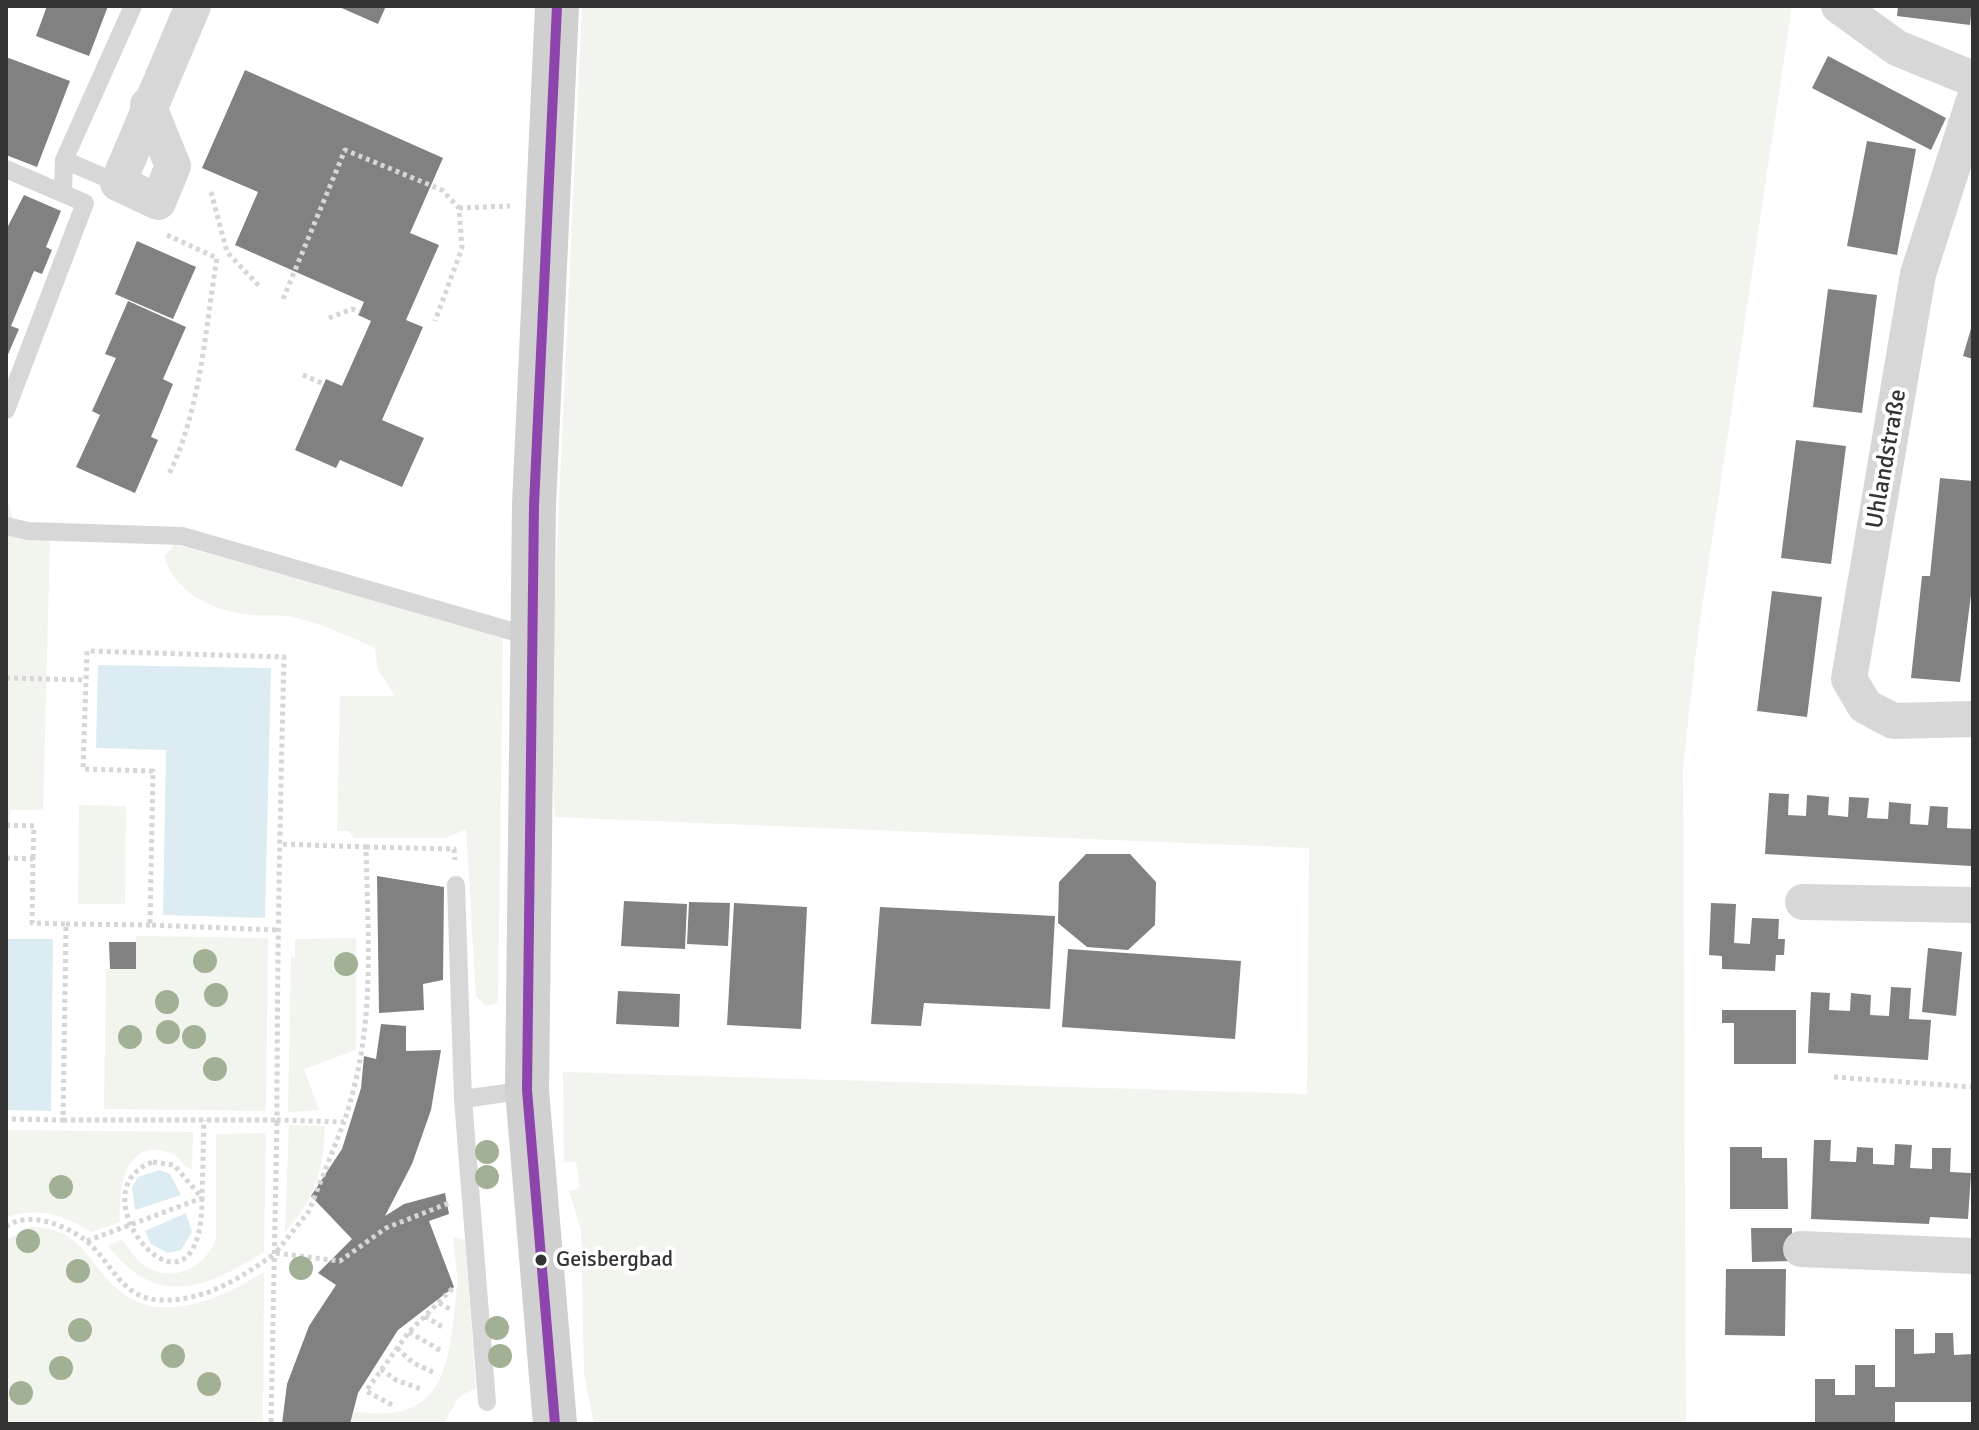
<!DOCTYPE html>
<html>
<head>
<meta charset="utf-8">
<style>
  body { margin:0 }
  #map { position:relative; width:1979px; height:1430px; overflow:hidden; background:#fff; font-family:Signika,sans-serif }
  canvas { display:block }
  .frame { position:absolute; inset:0; border:8px solid #333; pointer-events:none }
</style>
</head>
<body>
<div id="map">
<canvas width="1979" height="1430"></canvas>
<div class="frame"></div>
</div>
<script>
const ctx = document.querySelector('canvas').getContext('2d');
ctx.lineJoin = 'round';
function paint(path, color) { ctx.fillStyle = color; ctx.fill(path, 'evenodd'); }
function trace(path, color, width, dash) { ctx.strokeStyle = color; ctx.lineWidth = width; ctx.lineCap = dash ? 'butt' : 'round'; ctx.setLineDash(dash || []); ctx.stroke(path); }
function drawText(font, color, halo, rows, align = 'center') {
  ctx.font = font + ' Signika,sans-serif'; ctx.lineWidth = 8; ctx.setLineDash([]); ctx.textBaseline = 'middle'; ctx.strokeStyle = halo; ctx.fillStyle = color; for (const [text, x, y, turn = 0] of rows) {
    ctx.save(); ctx.translate(x, y); ctx.rotate((+turn || 0) * Math.PI / 180); ctx.textAlign = isNaN(turn) ? turn : align; if (halo) ctx.strokeText(text, 0, 0); ctx.fillText(text, 0, 0); ctx.restore();
  }
}
paint(new Path2D(`
  M582 6H1792L1698 634 1683 766 1686 1424H594L584 1375 581 1230 569 1191 580 1188 576 1162H564L563 1072 1307 1094 1309 848 555 817 549 715Z
  M6 493 18 538 50 540 43 810H10L9 841H6Z
  M175 544 503 638 498 1003 486 1006 476 996 466 829 446 838H354L349 831H337L340 696H395L378 670 375 648C347 635 318 622 288 616 274 614 259 617 244 614 209 609 175 591 164 557Z
  M79 805 126 806 125 904H78Z
  M136 936 268 938 266 1111 104 1109 106 969H136Z
  M356 938V1050L304 1069 319 1110 288 1112 291 957H295V939Z
  M289 1125 325 1126C324 1166 315 1203 285 1231Z
  M6 1130 193 1132 192 1169C182 1167 182 1158 173 1154 124 1134 119 1190 120 1222L91 1232C64 1215 38 1207 6 1217Z
  M266 1133 264 1252C205 1289 157 1309 108 1246L122 1239C128 1247 134 1258 142 1264 170 1285 205 1269 216 1239V1134Z
  M30 1227C81 1228 84 1258 116 1288 160 1328 222 1298 264 1272L263 1424H6V1240Z
  M454 1237 465 1240 476 1388 458 1398 444 1424H350L354 1411C450 1428 449 1357 457 1286 459 1270 452 1253 454 1237Z`), '#f1f5ed');
paint(new Path2D(`
  M98 665 271 668 265 918 163 915 166 750 96 748Z
  M6 939H53L51 1111 6 1110Z
  M160 1170 170 1174 181 1195 135 1210 132 1187 138 1177Z
  M186 1213 192 1232 181 1250 168 1253 151 1244 145 1231Z`), '#ddebf3');
paint(new Path2D(`
  M47 6H108L89 56 36 36Z
  M337 6H386L378 24Z
  M1898 6H1972L1970 25 1897 16Z
  M1828 56 1946 118 1931 150 1812 88Z
  M6 57 70 81 37 167 6 155Z
  M245 70 443 158 410 233 439 245 406 320 423 327 382 420 424 438 402 487 340 460 336 468 295 450 326 379 342 386 371 321 358 315 364 302 235 245 258 192 202 168Z
  M1867 141 1916 149 1897 255 1847 246Z
  M24 195 61 211 46 247 52 250 42 274 34 271 11 326 19 329 6 359V230Z
  M137 241 196 267 173 319 115 294Z
  M1828 289 1877 295 1862 413 1813 407Z
  M128 301 186 327 163 379 173 384 151 437 158 440 135 493 76 467 100 415 92 411 116 358 105 354Z
  M1972 325H1973V359L1963 356Z
  M1796 440 1846 446 1831 564 1781 558Z
  M1940 478 1973 481V579L1960 682 1911 678 1922 576H1930Z
  M1772 591 1822 597 1807 717 1757 711Z
  M1769 793 1789 794 1788 815 1806 816 1807 795 1829 797 1828 815 1848 817 1849 797 1869 798 1867 818 1888 819 1889 802 1911 804 1910 824 1928 825 1930 806 1948 807 1947 828 1973 829 1971 866 1765 854Z
  M1086 854H1130L1156 882 1155 925 1128 950 1087 947 1058 923 1059 882Z
  M377 876 444 887 443 980 423 984 424 1010 379 1013Z
  M624 901 687 904 685 949 621 946Z
  M689 902 730 903 728 946 687 944Z
  M734 903 807 907 801 1029 727 1025Z
  M1711 903 1736 904 1734 943 1750 944 1752 918 1779 919 1778 939H1785L1784 955H1776L1775 971 1722 969V956L1709 955Z
  M880 907 1055 916 1050 1009 924 1003 921 1026 871 1024Z
  M109 942H136V969H110Z
  M1928 948 1962 952 1956 1016 1922 1012Z
  M1068 949 1241 961 1235 1039 1062 1027Z
  M1891 987 1911 988 1909 1019 1931 1020 1928 1060 1808 1053 1811 992 1830 993 1829 1010 1850 1011 1851 993 1871 995 1870 1015 1889 1016Z
  M618 991 680 994 679 1027 616 1024Z
  M1722 1010H1796V1064H1734V1023H1722Z
  M381 1024 406 1026V1051L441 1050 431 1110 412 1164 385 1216 404 1204 445 1193 449 1214 429 1221 454 1287 398 1330 358 1393 350 1424H282L287 1384 309 1326 336 1285 318 1273 352 1239 311 1196 342 1149 361 1088 364 1056 376 1059Z
  M1814 1140H1831L1830 1161 1856 1162 1857 1147 1873 1148V1164L1894 1165 1895 1144 1912 1145 1910 1168 1932 1169V1148H1951L1950 1172 1971 1173 1968 1219 1930 1217 1929 1224 1811 1219Z
  M1730 1147H1762V1158H1787L1788 1209H1730Z
  M1751 1228H1792V1261L1752 1262Z
  M1726 1269H1786L1785 1336 1725 1335Z
  M1895 1329H1914V1354L1935 1353V1333H1953L1954 1355 1973 1354V1402H1895V1424H1815V1379H1835V1395H1855V1365H1875V1387H1895Z`), '#818181');
trace(new Path2D(`
  M211 192 227 252 260 287
  M459 208 510 206
  M167 235 217 258C205 329 201 411 168 476
  M283 299 345 150 442 190 459 208 462 248 435 321
  M329 318 352 309 360 312
  M303 375 324 384
  M6 678 86 680
  M6 825 34 826 33 859
  M366 847 454 849 455 860
  M6 858 33 859 32 923 66 924 63 1120 6 1119
  M66 924 150 925
  M276 930 150 925 153 771 83 769 87 651 284 657C280 811 277 965 277 1120L344 1122C376 1027 368 945 366 847L279 844
  M1834 1077 1973 1087
  M63 1120H277L271 1424
  M153 1162 174 1165 202 1198C202 1348 68 1191 153 1162Z
  M6 1227C28 1210 65 1225 85 1240 111 1260 120 1298 159 1300 205 1302 240 1278 276 1253L340 1261 386 1228 449 1203
  M87 1241 202 1198 204 1120
  M277 1251 309 1211 344 1122
  M439 1303 450 1309
  M425 1316 444 1328
  M409 1332 443 1352
  M397 1348 413 1363 433 1372
  M381 1369 396 1380 421 1389
  M392 1405 366 1391 409 1332 453 1288`), '#d6d6d6', 5, [4, 4]);
trace(new Path2D(`
  M64 160 118 183
  M6 169 85 203 6 410
  M63 192 64 160 133 6
  M6 526 28 531 182 536 532 637
  M456 885 463 1099
  M487 1402 463 1099 527 1090`), '#d7d7d7', 18);
trace(new Path2D(`
  M1839 6 1897 48 1973 79
  M1973 103 1918 274 1849 679 1865 706 1893 721 1973 719
  M148 105 173 166 158 202 118 183 193 6
  M1803 902 1973 905
  M1801 1249 1973 1256`), '#d7d7d7', 36);
trace(new Path2D(`
  M555 1424 527 1090 534 505 557 6`), '#d0d0d0', 44);
trace(new Path2D(`
  M555 1424 527 1090 534 505 557 6`), '#8e44ad', 10);
ctx.fillStyle = '#a2b095';
for (const [x, y] of [
  [205,961],
  [346,964],
  [216,995],
  [167,1002],
  [168,1032],
  [130,1037],
  [194,1037],
  [215,1069],
  [487,1152],
  [487,1177],
  [61,1187],
  [28,1241],
  [301,1268],
  [78,1271],
  [497,1328],
  [80,1330],
  [173,1356],
  [500,1356],
  [61,1368],
  [209,1384],
  [21,1393]
]) { ctx.beginPath(); ctx.arc(x, y, 12, 0, 2 * Math.PI); ctx.fill(); }
for (const [x, y, r, color] of [
  [541,1260,7,"#333"]
]) { const dot = new Path2D(); dot.arc(x, y, r, 0, 2 * Math.PI); ctx.fillStyle = color; ctx.fill(dot); trace(dot, '#fff', 3); }
drawText('22px', '#333', '#fff', [
  ["Geisbergbad",556,1260]
], 'left');
drawText('24px', '#333', '#fff', [
  ["Uhlandstraße",1887,459,-80]
]);
</script>
</body>
</html>
